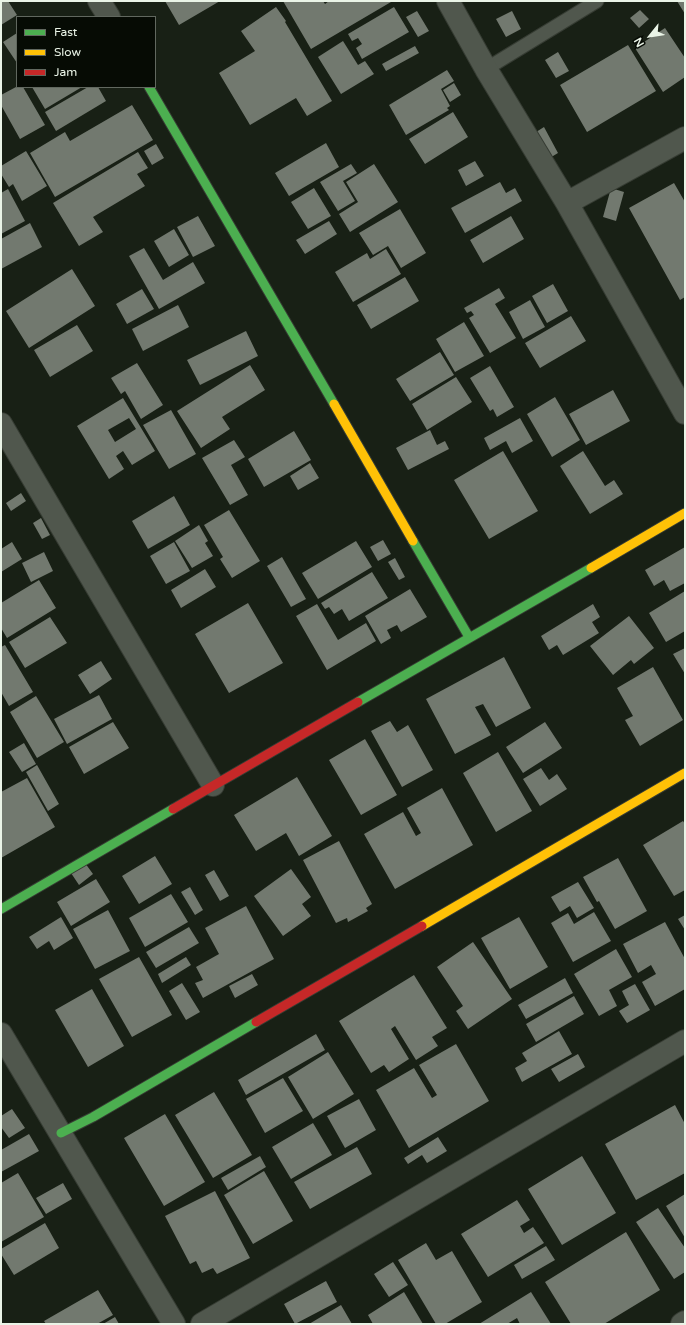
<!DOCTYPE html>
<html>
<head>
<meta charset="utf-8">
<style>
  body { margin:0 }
  #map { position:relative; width:686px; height:1325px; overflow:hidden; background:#182015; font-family:"Varela Round",sans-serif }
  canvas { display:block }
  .frame { position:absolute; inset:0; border:2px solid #eaf4e7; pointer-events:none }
  .legend { position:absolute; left:16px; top:16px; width:140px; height:72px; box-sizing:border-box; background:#060b04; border:1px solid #61685f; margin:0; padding:5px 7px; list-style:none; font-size:12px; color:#eaf4e7 }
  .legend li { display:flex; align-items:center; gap:8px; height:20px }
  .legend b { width:20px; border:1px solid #61685f }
  .north { position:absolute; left:630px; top:16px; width:40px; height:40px; -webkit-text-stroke:3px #060b04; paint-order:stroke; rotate:240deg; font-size:11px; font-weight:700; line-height:16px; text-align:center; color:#eaf4e7 }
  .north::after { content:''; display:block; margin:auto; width:14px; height:18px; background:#eaf4e7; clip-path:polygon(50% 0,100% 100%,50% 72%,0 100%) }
</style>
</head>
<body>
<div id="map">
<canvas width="686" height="1325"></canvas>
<div class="frame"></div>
<ul class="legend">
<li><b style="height:5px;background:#4caf50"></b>Fast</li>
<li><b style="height:5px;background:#ffc107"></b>Slow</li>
<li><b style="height:5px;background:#c62828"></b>Jam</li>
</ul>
<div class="north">N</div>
</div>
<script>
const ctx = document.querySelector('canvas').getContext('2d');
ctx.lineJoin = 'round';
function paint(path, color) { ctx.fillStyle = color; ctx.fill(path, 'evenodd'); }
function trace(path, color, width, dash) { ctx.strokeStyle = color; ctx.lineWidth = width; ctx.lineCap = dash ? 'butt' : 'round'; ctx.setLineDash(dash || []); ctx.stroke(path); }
paint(new Path2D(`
  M1 1H8L17 15 1 25Z
  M165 1H220L179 25Z
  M283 1H323L325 4 329 1 391 2 311 49Z
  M677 1H685V14Z
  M276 7 286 21 285 22 332 101 307 116 296 98 250 125 219 73 255 51 241 31Z
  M394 7 409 32 362 59 356 48 362 44 358 38 352 41 348 34Z
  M640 10 649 19 639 28 630 18Z
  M417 11 429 31 418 37 406 17Z
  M512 11 521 29 506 37 496 19Z
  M665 28 685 58V77L663 92 635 48Z
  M17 33V63L3 42Z
  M343 41 358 65 365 61 374 74 341 94 318 57Z
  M628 45 656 91 587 132 560 85Z
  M415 46 419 53 386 71 382 64Z
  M558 52 569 71 556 78 545 60Z
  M447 70 454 81 441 89 450 106 447 108 449 110 406 135 389 105Z
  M454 83 461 95 450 102 443 90Z
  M16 87H23L45 125 20 139 1 105V95Z
  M32 87H82L45 109Z
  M88 87H98L106 101 56 131 45 112Z
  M132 105 153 140 55 197 30 153 65 132 70 141Z
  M453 112 468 137 425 164 409 139Z
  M544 127 558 153 548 159 533 134Z
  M326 143 339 167 289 196 275 173Z
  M156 144 164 158 152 165 144 151Z
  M26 151 47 186 22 201 13 184 9 187 1 174V166Z
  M138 152 148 168 137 174 145 186 93 217 103 232 79 246 53 203Z
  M475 161 484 176 466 186 458 170Z
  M351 164 357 173 343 181 355 201 338 211 320 182Z
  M374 164 398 202 350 232 339 214 358 202 346 182Z
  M500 182 506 193 515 188 522 201 465 233 451 208Z
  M674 183 685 202V297L680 300 629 208Z
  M314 188 331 216 308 229 291 202Z
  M611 188 624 192 616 221 603 217Z
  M8 189 25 221 1 234V193Z
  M400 209 426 253 401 268 388 246 373 255 359 233Z
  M198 216 215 246 193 257 177 227Z
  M511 216 524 239 483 263 470 240Z
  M329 221 337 234 305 254 296 240Z
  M30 223 42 247 1 269V239Z
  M174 229 189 255 169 267 154 241Z
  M144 248 163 280 193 262 205 283 159 309 129 256Z
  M386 249 401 274 353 302 335 272 367 253 370 259Z
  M72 269 95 306 29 348 6 311Z
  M405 277 419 301 371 329 357 305Z
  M553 284 568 311 547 323 532 296Z
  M499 288 505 298 495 304 516 338 490 353 469 318 474 315 471 311 467 313 464 308Z
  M142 289 154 309 127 324 116 304Z
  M530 300 545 327 523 339 509 312Z
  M178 305 189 327 143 351 132 329Z
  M571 316 586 341 540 368 525 343Z
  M464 322 484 356 455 372 436 339Z
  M77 325 93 351 50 377 34 350Z
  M246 331 258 356 200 385 187 360Z
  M440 352 454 375 410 401 396 379Z
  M137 363 163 405 141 419 125 391 121 394 111 378Z
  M250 365 265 390 222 417 230 429 201 448 177 411Z
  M490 366 514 407 497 417 493 409 490 411 470 378Z
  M456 377 472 402 427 430 412 404Z
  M613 390 630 421 586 445 569 414Z
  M555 397 580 440 552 457 527 414Z
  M123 398 155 451 132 465 123 451 116 456 124 469 109 479 77 426ZM129 418 136 429 115 442 108 430Z
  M171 410 196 454 169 469 143 425Z
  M520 418 533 441 512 453 506 441 490 450 484 438Z
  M430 430 437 445 445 441 449 449 408 470 396 448Z
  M294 431 311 460 264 487 248 459Z
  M234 440 245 457 231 465 248 495 230 505 202 458Z
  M503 451 538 511 489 539 454 480Z
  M583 451 605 486 614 480 623 494 590 514 560 466Z
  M310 463 319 478 298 490 290 476Z
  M21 493 26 501 11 511 6 503Z
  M174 496 190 525 148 549 132 521Z
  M229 510 260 561 232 578 220 559 223 557 204 525Z
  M41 518 50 535 42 539 33 523Z
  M199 525 208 541 205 543 213 556 192 568 175 541Z
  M383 540 391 554 378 561 370 547Z
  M356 541 372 567 318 599 302 573Z
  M12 542 22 559 1 572V549Z
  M174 542 190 571 166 584 150 556Z
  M685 547V583L670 591 664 580 654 586 645 570Z
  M44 552 53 571 31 582 22 563Z
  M282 557 306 599 291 607 267 566Z
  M395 558 405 577 399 580 388 562Z
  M205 569 216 587 181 608 171 590Z
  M372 572 388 598 349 621 342 609 334 614 329 607 325 609 321 603Z
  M39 580 56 608 7 638 1 628V603Z
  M410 589 427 617 401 632 397 625 387 630 391 638 381 644 365 616Z
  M685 591V631L666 642 649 613Z
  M248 603 283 663 229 693 195 634Z
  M317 604 338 640 366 623 376 641 327 670 296 616Z
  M593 604 600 617 592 622 599 633 563 655 557 645 549 650 541 636Z
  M629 616 654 648 634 664 631 660 613 675 590 646Z
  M50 617 67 643 25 668 9 642Z
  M5 645 33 692 9 706 1 692V647Z
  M685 648V674L673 654Z
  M504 657 531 708 496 727 483 704 475 707 491 735 455 754 426 699Z
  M101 661 112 679 90 694 78 675Z
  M653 667 683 720 640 746 625 720 633 716 617 688Z
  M99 695 112 719 67 744 54 719Z
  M36 696 64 742 37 758 10 712Z
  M390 721 397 732 408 725 433 770 402 787 371 731Z
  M113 722 129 748 84 774 69 747Z
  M545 722 562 748 523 773 506 747Z
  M365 739 397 795 361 815 329 760Z
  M24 743 36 764 22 772 9 752Z
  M498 752 532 811 496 832 463 773Z
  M37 765 59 804 48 811 26 772Z
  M541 768 549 780 557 774 567 789 540 806 523 779Z
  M297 777 332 836 299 856 286 833 256 851 234 815Z
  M27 778 55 827 1 858V792Z
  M442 788 473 845 395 889 364 834 403 812 416 836 421 833 407 808Z
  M683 821 685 824V890L674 896 643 845Z
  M339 841 372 904 366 908 368 911 348 922 347 918 336 923 303 860Z
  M155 856 172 884 139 904 122 876Z
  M618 858 647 911 615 929 599 901 597 902 583 877Z
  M85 863 93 874 79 885 71 873Z
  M291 869 311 897 302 904 311 916 283 936 254 896Z
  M214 870 229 896 220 901 205 875Z
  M96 879 110 902 71 926 57 902Z
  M578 882 594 908 577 918 570 906 560 912 551 897Z
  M190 887 203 910 195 915 181 892Z
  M171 894 188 922 145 947 129 918Z
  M246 906 274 959 203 998 195 983 203 980 196 967 219 954 205 928Z
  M108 910 130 951 95 969 73 929Z
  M594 912 611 941 573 962 551 923 568 913 574 924Z
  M685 915V930L678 919Z
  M61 917 73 938 54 950 49 941 37 949 29 937Z
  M519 917 548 967 510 989 481 938Z
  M665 922 685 959V989L655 1006 642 982 656 974 651 965 638 973 623 944Z
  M189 927 199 943 156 968 146 952Z
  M473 942 512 999 468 1029 456 1011 463 1006 437 967Z
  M616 949 632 977 609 990 617 1006 599 1016 574 974Z
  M139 957 172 1015 132 1037 99 979Z
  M186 957 191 965 162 983 158 974Z
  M252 974 258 985 235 998 229 986Z
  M414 975 447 1028 432 1037 438 1046 416 1060 395 1026 391 1029 409 1059 389 1072 384 1065 371 1073 339 1021Z
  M565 978 573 993 526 1019 518 1005Z
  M182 983 200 1012 186 1020 169 991Z
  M635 984 650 1010 627 1023 619 1011 629 1005 622 991Z
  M92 989 124 1046 88 1067 55 1010Z
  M574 996 584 1014 536 1042 526 1024Z
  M559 1031 572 1054 522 1082 515 1068 527 1061 522 1053Z
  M316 1034 325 1050 246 1095 238 1080Z
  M456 1044 489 1101 409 1148 376 1090 414 1068 432 1098 437 1095 419 1065Z
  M328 1052 354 1094 313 1119 288 1077Z
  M578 1054 585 1067 559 1082 551 1069Z
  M283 1078 303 1111 265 1133 246 1099Z
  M214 1092 252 1155 213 1178 175 1115Z
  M359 1099 376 1130 345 1148 327 1116Z
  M675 1105 685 1124V1173L636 1200 605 1144Z
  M12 1109 25 1128 9 1138 1 1127V1116Z
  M165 1114 205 1182 164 1206 124 1138Z
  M313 1123 332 1155 291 1179 272 1147Z
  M29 1134 39 1151 1 1172V1150Z
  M438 1137 447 1151 427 1163 422 1155 408 1164 404 1158Z
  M357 1147 372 1174 310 1209 294 1182Z
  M260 1156 266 1167 228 1190 221 1178Z
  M582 1156 616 1213 562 1245 528 1189Z
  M264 1171 293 1221 253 1244 224 1195Z
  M18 1173 44 1217 1 1242V1183Z
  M63 1183 72 1199 46 1214 36 1198Z
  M215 1191 250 1258 217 1274 213 1268 202 1273 196 1261 190 1264 165 1216Z
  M685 1194V1238L666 1206Z
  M517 1200 530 1220 520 1226 524 1233 533 1227 544 1243 488 1277 461 1234Z
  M658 1208 685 1248V1272L674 1279 636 1222Z
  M45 1223 59 1248 14 1275 1 1254V1249Z
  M626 1232 660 1290 604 1324H571L545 1282Z
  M426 1243 436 1260 452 1251 482 1302 445 1324H436L398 1260Z
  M546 1246 555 1260 522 1279 514 1265Z
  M393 1262 408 1285 389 1297 374 1274Z
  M326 1281 337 1302 295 1324 284 1304Z
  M98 1290 113 1315 97 1324H46L44 1321Z
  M404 1292 423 1324H373L368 1315Z
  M531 1292 551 1324H520L517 1318 507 1324H479Z
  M341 1305 352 1324H309Z
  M115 1317 119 1324H103Z`), '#72796f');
const lane = new Path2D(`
  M486 69 597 1`);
const street = new Path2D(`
  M99 1 109 17
  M448 1 486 69 567 203 685 413
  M567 203 685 138
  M1 424 213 785
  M1 1034 174 1324
  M202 1324 685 1041
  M682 1324 685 1322`);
const fast = new Path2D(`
  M149 87 334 404
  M413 541 469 637
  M358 702 591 568
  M1 909 173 809
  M61 1133 93 1117 256 1022`);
const slow = new Path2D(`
  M334 404 413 541
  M591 568 685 513
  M422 926 685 773`);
const jam = new Path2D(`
  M173 809 358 702
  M256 1022 422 926`);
trace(lane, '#363c33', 15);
trace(street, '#363c33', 24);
trace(fast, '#363c33', 11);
trace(slow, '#363c33', 11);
trace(jam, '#363c33', 11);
trace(lane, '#50574d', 13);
trace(street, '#50574d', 22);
trace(fast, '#4caf50', 9);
trace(slow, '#ffc107', 9);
trace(jam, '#c62828', 9);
</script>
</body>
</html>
